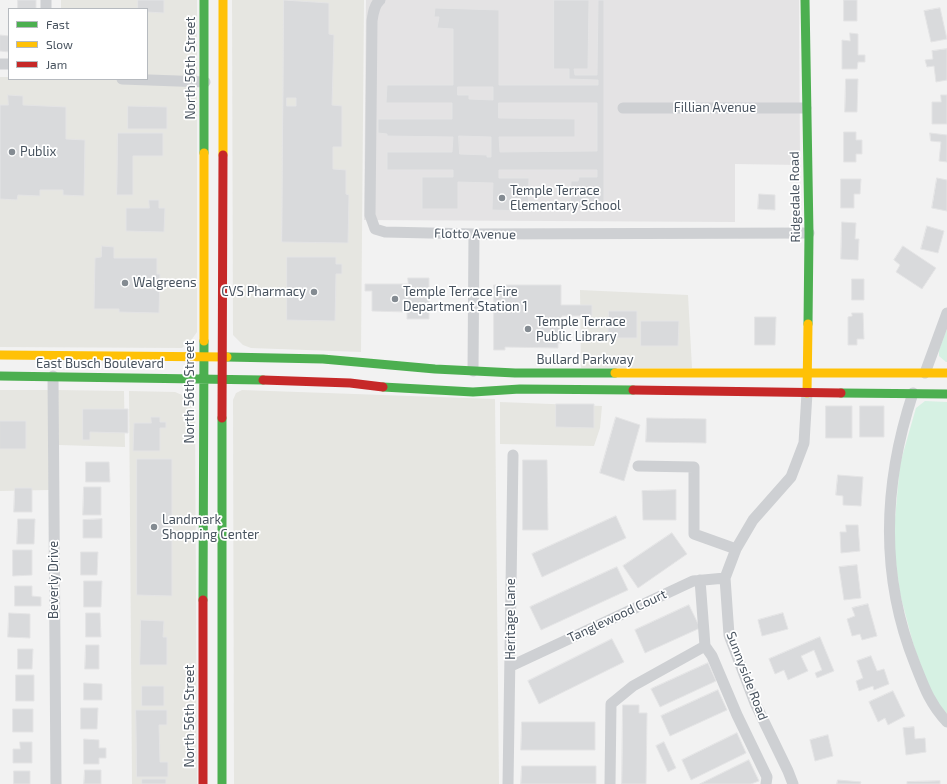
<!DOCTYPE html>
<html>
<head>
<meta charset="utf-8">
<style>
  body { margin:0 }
  #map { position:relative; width:947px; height:784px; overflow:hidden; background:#f2f2f2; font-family:"Exo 2",sans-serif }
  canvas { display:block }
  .legend { position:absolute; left:8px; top:8px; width:140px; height:72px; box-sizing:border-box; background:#fff; border:1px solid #b6babf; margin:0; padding:5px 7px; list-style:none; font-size:12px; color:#48535f }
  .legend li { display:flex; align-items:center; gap:8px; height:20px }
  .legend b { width:20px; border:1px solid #b6babf }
</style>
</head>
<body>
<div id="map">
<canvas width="947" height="784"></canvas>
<ul class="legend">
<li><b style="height:5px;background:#4caf50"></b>Fast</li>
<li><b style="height:5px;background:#ffc107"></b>Slow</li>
<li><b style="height:5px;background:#c62828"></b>Jam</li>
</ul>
</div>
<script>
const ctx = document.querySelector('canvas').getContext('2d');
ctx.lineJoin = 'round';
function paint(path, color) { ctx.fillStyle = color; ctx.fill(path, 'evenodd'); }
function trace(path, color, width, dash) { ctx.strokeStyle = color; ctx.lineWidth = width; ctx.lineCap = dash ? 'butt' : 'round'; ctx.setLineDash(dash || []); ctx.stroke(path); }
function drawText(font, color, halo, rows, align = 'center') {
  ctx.font = font + ' "Exo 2",sans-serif'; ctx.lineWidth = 3.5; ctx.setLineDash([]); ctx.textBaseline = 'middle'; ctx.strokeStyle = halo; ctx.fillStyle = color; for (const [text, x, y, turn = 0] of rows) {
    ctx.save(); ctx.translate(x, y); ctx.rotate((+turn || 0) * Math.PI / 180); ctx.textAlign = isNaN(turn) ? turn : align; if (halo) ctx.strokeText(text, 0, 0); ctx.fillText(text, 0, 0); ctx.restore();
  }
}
paint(new Path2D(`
  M61 0H197V332L192 339 182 348 0 347V77H9V79H147V9H61Z
  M232 0H364L361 352 251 348 243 345 233 335Z
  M580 290 688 295 692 368H581Z
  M0 390H48L49 490 0 491Z
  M58 390 124 391 125 447 59 445Z
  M242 390 495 399 499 784H234L233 400 236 393Z
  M129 391 175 392 189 398 195 412 197 784H132Z
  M500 402 602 406 600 428 594 446 500 444Z`), '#e6e6e1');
paint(new Path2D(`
  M366 0H799L800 165 735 164V222L364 220Z`), '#e4e3e4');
paint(new Path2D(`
  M947 329V362H946L939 356V350Z
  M925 401 947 402V714L932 695 914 647 900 594 893 541 900 464 916 408Z`), '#d6f1e3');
const building = new Path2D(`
  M18 0H36V9H18Z
  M138 0H164V13L147 12V9H138Z
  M284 0 329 3V34L334 35 332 105 342 106V147H333V169L346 170V194L349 195 348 243 282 242ZM287 98H296V106H287Z
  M554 0H589L588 69H574L575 75H597L598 0H604V204H597V209H570L571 181H578L579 177H597V170H499V178H529L528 211 492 210 493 183 458 182V209H422V177H453V170H387V152H452L453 137 387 136V134L378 133V119H452V103H386L387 85H453V29L437 28 439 17H434L435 8 499 10V85H598V80L569 79V69H554ZM458 87H493V100L469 99V95H458ZM499 103H597V151L500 152 499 137H575V119L499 118ZM459 136 491 137V157H487V155L460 154Z
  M844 0H857V21H844Z
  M940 8 947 39 931 42 924 11Z
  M850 33 858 34V55H865V62H858L857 69H842V40L850 41Z
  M0 35 9 36V52L0 51Z
  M947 49V80L936 82 934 66 927 67 925 60 933 59 932 51Z
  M846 79H858L857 112H845Z
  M8 95 23 96V105L66 107V139L85 140 84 196 63 195V190H40V196L18 195 17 200 0 199V105H8Z
  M941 95H947V124H932V102H941Z
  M128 106 167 107V129H128Z
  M844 132H856V140H862V154H856V162H844Z
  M118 133H163V156H133V195H117Z
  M930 133 947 135V162L939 161 941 142 931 141Z
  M937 178 947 180V211L932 208Z
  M841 179H861L860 194H854V208H841Z
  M759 194 775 195V210L758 209Z
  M149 200H159V208H165L164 232 126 231V208H149Z
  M842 222 856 223 855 239H859L858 260 841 259Z
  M927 226 944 231 938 253 921 249Z
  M102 246 114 247V258H157V274H160L159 313 119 312V309H94L95 258 101 257Z
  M903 246 936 268 922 289 896 272 900 265 894 260Z
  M287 257H336V264H342V274H336L335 321 287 320Z
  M408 278H429V319H407V312L372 311V291H365V284H408Z
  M852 279H864V300H852Z
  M494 285H561V305H592V316H562V343H558V348L505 347V350H494Z
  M609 311H637V338H608Z
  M852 313H863L864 339H857V345H848V317L852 316Z
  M755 317H776L775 345H755Z
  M641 321H679L678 346H641Z
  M556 404H594V428L556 427Z
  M826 406H852V438H826Z
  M860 406H884V437H860Z
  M83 409H128V433L90 432V440H83Z
  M151 417H160V422H166V428H160V451H133L134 423H151Z
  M616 417 640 425 624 481 600 473Z
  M647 418 706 419V443L646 442Z
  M0 421H26V449H0Z
  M137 459H172V596L137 595Z
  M523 460H547L548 530H523Z
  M86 462H109L110 482H86Z
  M838 475 863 477 861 506 843 505V496L836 495Z
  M84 487H101V515H83Z
  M15 488H32V512H14Z
  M676 490V520H643L642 491Z
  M616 516 626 538 542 577 532 554Z
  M18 519H35L34 544H17Z
  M102 519V538H83V520Z
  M846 525H858L860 551 841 553 840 532H846Z
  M672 533 687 554 638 588 623 566Z
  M13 550H32V575L13 576Z
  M81 552H98L97 575H81Z
  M857 565 861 598 844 600 839 567Z
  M617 567 628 590 541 630 530 607Z
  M84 581H102L101 607H84Z
  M15 586H32V596L41 597V606H15Z
  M868 604 877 636 862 640 860 634 852 636 847 619 855 616 852 608Z
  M689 605 700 628 645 653 635 630Z
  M9 613 30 614V638L8 637Z
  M86 613H100L101 637H86Z
  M783 613 788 629 762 636 758 620Z
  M141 620 164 621 163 637H167V665H140Z
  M820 637 834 671 817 678 815 673 822 670 814 650 801 656 808 671 788 680 784 670 775 674 769 659Z
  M612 639 624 662 539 704 528 681Z
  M86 645H99V669H85Z
  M18 649H33L32 669H18Z
  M871 656 877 671 884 669 889 684 874 690 873 686 859 691 856 681 863 678 857 661Z
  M708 663 716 681 660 707 651 689Z
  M16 675H34V701H16Z
  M84 683 102 684V700H84Z
  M142 686H164V706H142Z
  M718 690 727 710 670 736 661 716Z
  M893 691 905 716 888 725 885 718 878 722 869 702Z
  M623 705H639V713H647L646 784H622Z
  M81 708H98L97 729H81Z
  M13 709H33V732H13Z
  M136 710H167V725H159L160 762H168V777H137Z
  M522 722H595V750H521Z
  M914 727 915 739 925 738 926 752 906 755 903 728Z
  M737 733 746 753 691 780 682 760Z
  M828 735 833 756 815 761 810 740Z
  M84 739 99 740V748H106V758H99V764H84Z
  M20 742H32V763H13V749H20Z
  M664 742 676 768 668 772 656 746Z
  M749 760 759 781 751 784H700Z
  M522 766H596V784H521Z
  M85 770H101V784H84Z
  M14 771H30V784H14Z
  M142 779H166V784H142Z
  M838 780 861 782 860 784H837Z
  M940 781V784H907V782Z`);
paint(building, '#d9dadc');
trace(building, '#e4e4e5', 1);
trace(new Path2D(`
  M380 0C374 5 373 14 372 21L370 215 375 229 385 232 474 234 809 233
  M46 9V0
  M0 64H9
  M122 79 205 82
  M623 108H806
  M473 371 474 234
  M925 373 947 313
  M53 376 56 784
  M913 393C883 484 879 574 915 664 924 687 930 704 947 722
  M638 466 694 467V534L736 549
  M700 580 705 646 712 656 737 715 767 777 766 784
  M511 666 693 581 725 578
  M508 784 513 455
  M610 784 611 704 633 686 705 646
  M793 784 788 771 755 703 729 635 725 578 736 549 753 520 791 477 804 443 807 393`), '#ced0d3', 11);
trace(new Path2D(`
  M805 0 809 233 808 324
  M204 153V0
  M227 357 323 359 435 369 515 373H615
  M0 376 263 380
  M383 387 473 392 520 389 633 390
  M841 393 947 394
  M203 600 204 341
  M222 784V418`), '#4caf50', 9);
trace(new Path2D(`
  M223 155V0
  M204 341V153
  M0 355 227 357
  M615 373H947
  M807 393 808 324`), '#ffc107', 9);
trace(new Path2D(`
  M263 380 350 383 383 387
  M633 390 841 393
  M222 418 223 155
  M203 784V600`), '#c62828', 9);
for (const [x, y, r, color] of [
  [12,152,4,"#848b92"],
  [502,198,4,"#848b92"],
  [125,283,4,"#848b92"],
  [314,292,4,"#848b92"],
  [395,299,4,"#848b92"],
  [528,329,4,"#848b92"],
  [154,527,4,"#848b92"]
]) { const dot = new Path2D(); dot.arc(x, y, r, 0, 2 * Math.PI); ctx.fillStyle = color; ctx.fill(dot); trace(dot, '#fff', 1.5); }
drawText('13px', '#48535f', '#fff', [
  ["North 56th Street",191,68,-90],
  ["Fillian Avenue",715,108],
  ["Ridgedale Road",795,197,-91],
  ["Flotto Avenue",475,234,1],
  ["Bullard Parkway",585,360],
  ["East Busch Boulevard",100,364],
  ["North 56th Street",190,392,-90],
  ["Beverly Drive",54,580,-90],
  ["Tanglewood Court",617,616,-25],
  ["Heritage Lane",511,619,-90],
  ["Sunnyside Road",747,676,69],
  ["North 56th Street",190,716,-90]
]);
drawText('13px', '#48535f', '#fff', [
  ["Publix",20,152],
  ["Temple Terrace",510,191],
  ["Elementary School",510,206],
  ["Walgreens",133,283],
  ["CVS Pharmacy",306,292,"right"],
  ["Temple Terrace Fire",403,292],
  ["Department Station 1",403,307],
  ["Temple Terrace",536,322],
  ["Public Library",536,337],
  ["Landmark",162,520],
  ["Shopping Center",162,535]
], 'left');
</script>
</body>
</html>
